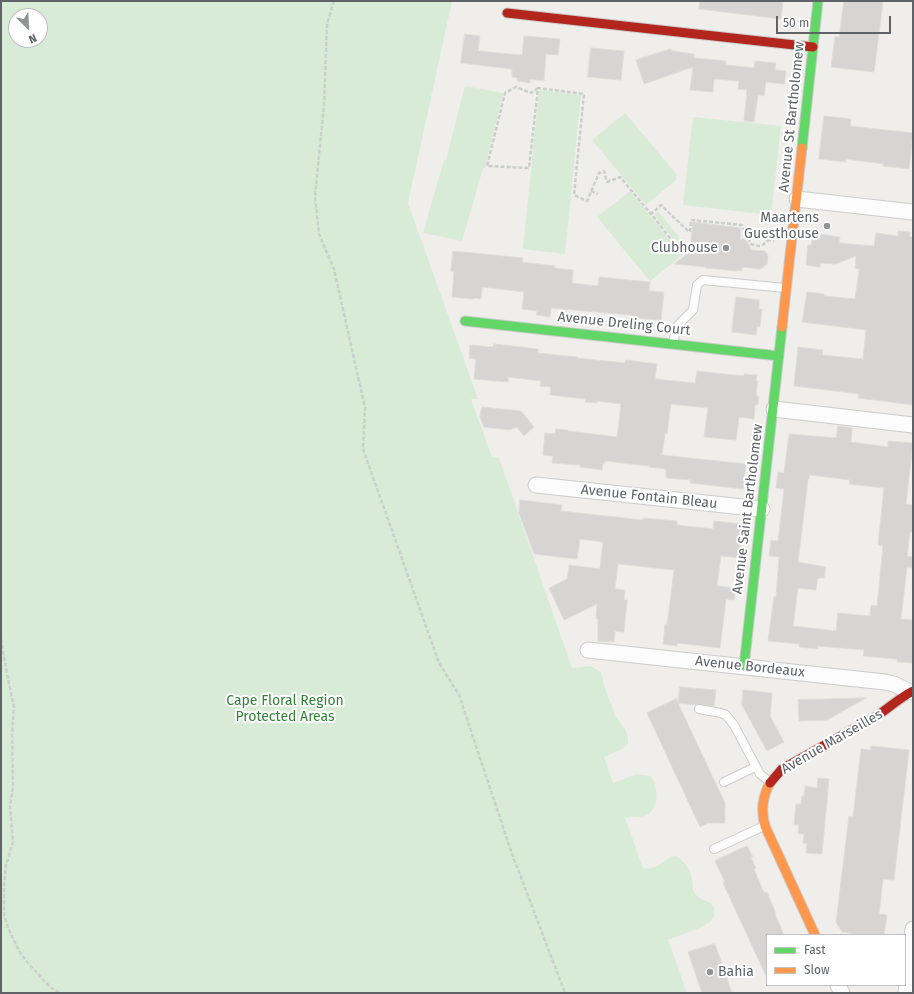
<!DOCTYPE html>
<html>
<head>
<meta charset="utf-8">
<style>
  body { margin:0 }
  #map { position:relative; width:914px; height:994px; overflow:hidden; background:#efeeea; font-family:"Fira Sans",sans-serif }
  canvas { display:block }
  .frame { position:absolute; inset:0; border:2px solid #5f6368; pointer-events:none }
  .legend { position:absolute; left:766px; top:934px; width:140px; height:52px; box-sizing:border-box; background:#fff; border:1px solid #bfc1c3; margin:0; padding:5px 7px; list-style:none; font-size:12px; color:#5f6368 }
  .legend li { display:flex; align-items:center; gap:8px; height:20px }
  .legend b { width:20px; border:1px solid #bfc1c3 }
  .north { position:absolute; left:8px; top:8px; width:40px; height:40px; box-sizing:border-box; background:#fff; border:1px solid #bfc1c3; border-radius:50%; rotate:156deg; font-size:11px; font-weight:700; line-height:16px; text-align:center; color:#5f6368 }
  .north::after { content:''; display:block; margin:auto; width:14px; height:18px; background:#919496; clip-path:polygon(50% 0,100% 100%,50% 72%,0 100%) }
  .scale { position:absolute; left:776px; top:16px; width:115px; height:18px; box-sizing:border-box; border:2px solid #5f6368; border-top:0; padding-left:5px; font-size:12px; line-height:14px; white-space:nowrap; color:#5f6368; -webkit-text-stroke:3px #fff; paint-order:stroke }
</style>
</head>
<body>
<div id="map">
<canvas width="914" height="994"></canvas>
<div class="frame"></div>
<ul class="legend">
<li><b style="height:5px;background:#63d668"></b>Fast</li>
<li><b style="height:5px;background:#ff974d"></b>Slow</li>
</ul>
<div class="north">N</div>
<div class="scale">50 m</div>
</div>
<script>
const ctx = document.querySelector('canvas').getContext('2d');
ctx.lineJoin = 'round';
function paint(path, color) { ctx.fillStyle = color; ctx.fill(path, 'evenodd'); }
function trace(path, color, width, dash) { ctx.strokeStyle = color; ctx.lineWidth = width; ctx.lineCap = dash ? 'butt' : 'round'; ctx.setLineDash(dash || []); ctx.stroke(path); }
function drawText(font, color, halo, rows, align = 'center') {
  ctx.font = font + ' "Fira Sans",sans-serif'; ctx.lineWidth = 4; ctx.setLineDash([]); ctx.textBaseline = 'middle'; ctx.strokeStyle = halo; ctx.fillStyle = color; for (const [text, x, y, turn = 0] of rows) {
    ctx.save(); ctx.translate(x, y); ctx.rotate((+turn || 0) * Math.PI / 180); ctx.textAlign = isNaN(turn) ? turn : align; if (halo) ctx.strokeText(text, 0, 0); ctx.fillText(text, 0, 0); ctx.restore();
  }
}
paint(new Path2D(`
  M1 1H452L408 203 478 399H471L492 457 499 458 572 668 591 666 601 672 604 686 616 717 626 731 628 739V744L624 748 604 757 613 783 637 774 650 776C659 784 659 808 647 815 640 818 632 816 625 818L643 868C661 871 664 856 677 856 685 862 691 870 692 880 693 884 692 889 694 892 701 904 718 898 714 917L710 922 702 927 668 940 687 993H1ZM16 16H40V40H16Z
  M465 86 503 93 485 168H483L462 241 423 233 444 160H446Z
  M539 90 581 95 565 254 523 249Z
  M625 113 677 175 676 180 646 205 592 140Z
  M693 117 781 126 771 215 683 205Z
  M630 191 682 255 650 281 597 217Z
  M658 211 687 247 683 251 654 215Z`), '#d8ebd6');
const building = new Path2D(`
  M700 1H783L781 19 699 9Z
  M844 1H883L874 72 831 67 835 36 839 37Z
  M465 34 480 36 478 51 522 55 524 36 560 39 558 55 546 54 544 81 530 79V83L517 81V78L512 77V69L461 63Z
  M591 48 624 51 621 80 588 77Z
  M671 49 672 51 694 54V58L726 61V65L754 68 755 61 776 63 775 70 786 71 784 84 766 82 764 96 758 95 754 122 744 121 747 90 738 89 739 81 714 79 713 92 690 90 693 67 644 84 636 60Z
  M824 116 851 119 850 126 913 133 909 169 883 166 884 164 846 159V162L819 159Z
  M693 222 741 228 740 239H745L752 250 765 251 768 255 767 264 761 269 742 267V271L737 270V271L706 268V267L674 264 690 252Z
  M898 231 910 232 909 237H913V405L858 398 859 394 794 386 798 347 823 350 822 355 863 359 866 330 802 322 807 292 824 294V296L855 299 859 269 855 268 856 256 836 264 820 263V267L806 265 808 245H811L812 240H817L818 234 840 237 839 243 874 246 876 233 898 236Z
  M453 251 523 258 522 262 555 266V268L573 270 572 283 598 286 599 277 650 282 649 291 664 292 661 320 634 318V316L631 315 551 308 550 317 536 315 537 311 522 309 524 292 482 287 481 299 474 298V299L452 297 454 272 451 271Z
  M736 297 759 300V309H762L760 327 757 326 756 335 732 332Z
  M494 344 538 349V353L577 357V358L625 363 626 360 657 364 655 379 695 383 697 371 744 376V374L757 375 756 381H758L756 395 759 397 758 404 755 406 754 419 739 417 736 440 704 437 708 408 671 404 667 434 665 433 662 455 746 464 743 489 690 483 691 480 666 478V469L649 467V466L605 461V463H603L602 470 580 467V465L552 463 553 456 543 455 545 433 555 434 556 429 568 430V431L617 437 621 404 597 401V403L585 402 586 399 550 395 551 387 540 386 541 381 508 377V382L474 379 476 359 469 358 470 345 493 347Z
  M482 407 521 411 534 427 524 436 517 427 509 430 484 427 480 417Z
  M838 426 852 428 851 442 888 447V441L913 443 906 504 913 505V530L910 533 907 556 913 557 912 568 907 567 901 619 913 620V663L897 662V659L863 656 864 650 818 646V649L799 647V644L768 641 774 596 776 597 779 557 769 556 771 540 778 541 784 489 776 488 778 472 784 473 789 434 836 438ZM810 475 850 480 849 484 884 488 878 545 883 546 877 606 871 605 870 616 838 613 836 631 793 626 798 588 816 590 818 578H824L826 567 798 562 808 479H809Z
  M520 500 562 505 561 511 643 520V518L677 521V525L713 529 714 521 743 524 740 558 721 556 717 586 736 588 734 600 726 599 720 648 677 643V646L663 644 665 624 667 625 674 570 618 564 615 589 625 590 624 600H627L624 632 615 631 614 642 598 641V619H596L597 604 564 620 549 588 567 579 569 565 600 569 603 542 580 539 577 559 534 554 519 513Z
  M680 687 716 690 714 706 700 704 696 705 678 703Z
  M743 690 772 693 770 716 784 742 767 751 742 705Z
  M866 698 827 720 799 721 798 700Z
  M676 699 725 803V823H708L700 827 647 713Z
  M871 746 909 750 894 880 883 879 879 914 887 915 884 935H864L842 932 836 922 849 816 853 817 861 749 870 750Z
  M818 778 829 779 822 854 806 853 807 844 803 843 804 834H798L799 825H794L796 804H801L802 796H804L805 786 817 788Z
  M747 846 753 857 751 858 756 868 754 869 764 893 767 892 776 914H775L784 935H767V978L723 883 725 882 715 861Z
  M715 944 732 993H702L688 952Z`);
paint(building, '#d6d5d3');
trace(building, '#deddd9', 1);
const lane = new Path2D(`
  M673 343 677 326 693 310 697 285 703 280 785 288
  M699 709 721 713 726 715 734 725 760 774 770 782
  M724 782 755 767
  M714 849 764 826`);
const street = new Path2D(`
  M797 199 913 212
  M774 409 913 425
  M536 485 762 509
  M588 650 885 682 894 684 910 692
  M838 985 842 993
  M906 993 913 929`);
const fast = new Path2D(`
  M802 148 818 1
  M465 321 779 356
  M744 666 782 327`);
const slow = new Path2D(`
  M782 327 802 148
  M770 783C762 797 761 811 765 826L815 935`);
const jam = new Path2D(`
  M507 13 813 47
  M770 783 782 769 875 717C888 709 899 698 913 691`);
trace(lane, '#cbcccc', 10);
trace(street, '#cbcccc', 17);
trace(fast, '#cacacb', 11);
trace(slow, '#cacacb', 11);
trace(jam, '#cacacb', 11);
trace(new Path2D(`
  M334 1 327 24 324 105 315 196 319 234 334 269 365 408 363 449 439 663 459 695 511 851 565 993
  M538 88 531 93 516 87 505 93 487 166 529 168 538 88 584 94 574 195 587 201 599 173 604 171 607 182 620 177 651 214
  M591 191 598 194
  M748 232V238L751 244C759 247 762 247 768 240
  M696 243 682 253 651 214 661 205 689 232 690 231 691 220H692L742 225 745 232C757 233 762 229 769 240L774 241
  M1 639 7 674 14 707 12 735 13 787 10 806 13 842 6 865 4 886V914L8 928 19 951 27 962 51 988 61 993`), '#cacfcc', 2.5, [4, 2]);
trace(lane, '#fdfcfc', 8);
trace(street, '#fdfcfc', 15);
trace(fast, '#63d668', 9);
trace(slow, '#ff974d', 9);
trace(jam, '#b3261e', 9);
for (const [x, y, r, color] of [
  [827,226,4,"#919496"],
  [726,248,4,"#919496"],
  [710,972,4,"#919496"]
]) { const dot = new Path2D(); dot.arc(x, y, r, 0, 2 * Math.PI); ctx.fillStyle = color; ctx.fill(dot); trace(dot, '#fff', 1.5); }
drawText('14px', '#5f6368', '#fff', [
  ["Avenue St Bartholomew",792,117,-84],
  ["Avenue Dreling Court",624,324,6],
  ["Avenue Fontain Bleau",649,497,6],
  ["Avenue Saint Bartholomew",748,509,-83],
  ["Avenue Bordeaux",750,667,6],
  ["Avenue Marseilles",832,742,-30]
]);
drawText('14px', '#5f6368', '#fff', [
  ["Maartens",819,218],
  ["Guesthouse",819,234],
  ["Clubhouse",718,248],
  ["Bahia",718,972,"left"]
], 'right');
drawText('14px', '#348238', '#fff', [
  ["Cape Floral Region",285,701],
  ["Protected Areas",285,717]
]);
</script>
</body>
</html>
